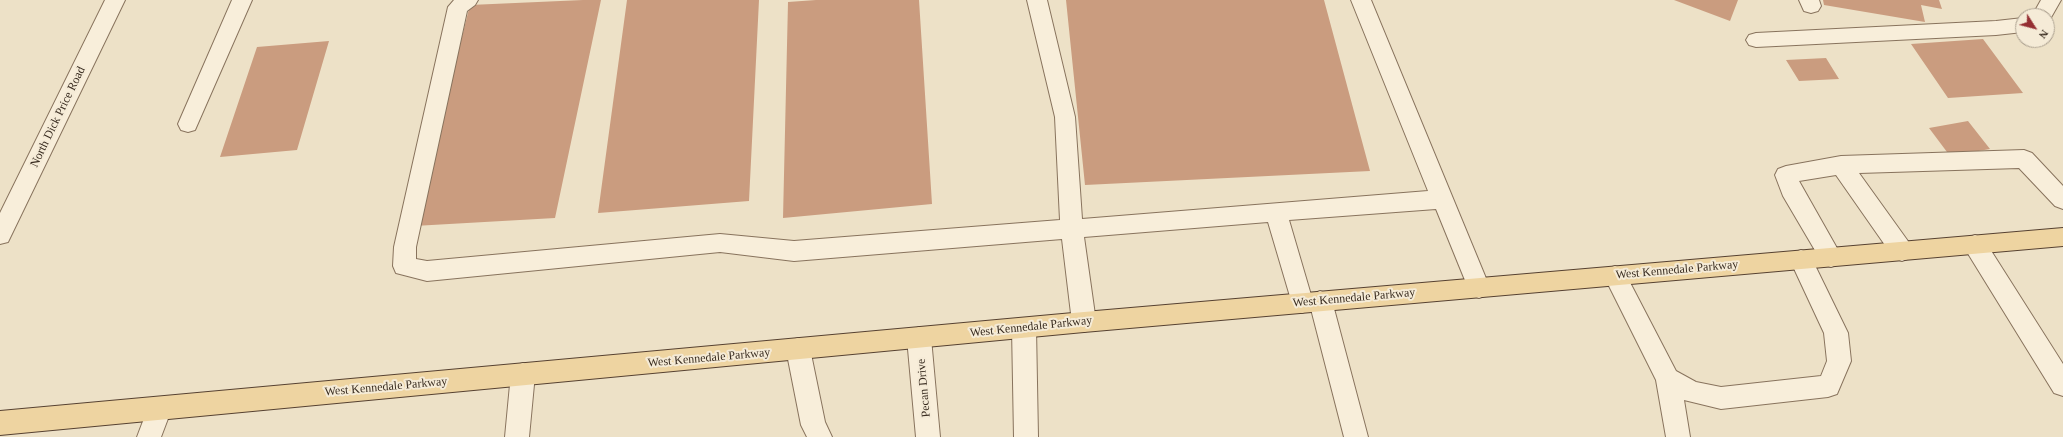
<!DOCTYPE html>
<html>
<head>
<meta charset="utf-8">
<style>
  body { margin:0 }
  #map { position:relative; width:2063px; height:437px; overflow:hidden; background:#ede1c7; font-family:"Times New Roman",serif }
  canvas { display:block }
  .north { position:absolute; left:2015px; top:8px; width:40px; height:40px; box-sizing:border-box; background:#f5ebd7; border:1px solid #aa9f8e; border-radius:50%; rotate:126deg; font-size:11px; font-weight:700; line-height:16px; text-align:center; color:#392c20 }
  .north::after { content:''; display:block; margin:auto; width:14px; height:18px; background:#952f33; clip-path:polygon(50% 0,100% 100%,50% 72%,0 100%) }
</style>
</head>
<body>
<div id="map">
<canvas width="2063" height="437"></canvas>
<div class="north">N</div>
</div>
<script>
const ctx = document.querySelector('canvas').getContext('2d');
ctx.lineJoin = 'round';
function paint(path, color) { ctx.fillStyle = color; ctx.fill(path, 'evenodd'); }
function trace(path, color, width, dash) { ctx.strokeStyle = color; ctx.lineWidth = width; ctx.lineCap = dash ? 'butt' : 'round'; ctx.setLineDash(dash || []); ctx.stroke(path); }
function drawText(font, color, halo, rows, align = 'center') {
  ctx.font = font + ' "Times New Roman",serif'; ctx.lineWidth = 4; ctx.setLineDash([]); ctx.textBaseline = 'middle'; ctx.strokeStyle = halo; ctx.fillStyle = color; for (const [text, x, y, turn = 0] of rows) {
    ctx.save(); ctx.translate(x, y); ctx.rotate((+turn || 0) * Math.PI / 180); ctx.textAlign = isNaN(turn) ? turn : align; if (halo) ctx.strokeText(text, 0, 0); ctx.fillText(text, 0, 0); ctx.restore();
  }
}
paint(new Path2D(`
  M583 0H601L555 218 414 226 470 5Z
  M627 0H759L749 201 598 213Z
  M816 0H919L932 204 783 218 788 2Z
  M1066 0H1324L1370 171 1085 185Z
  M1674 0H1738L1730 21Z
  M1823 0H1939L1942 9 1921 5 1925 22 1824 5Z
  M1983 39 2023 93 1948 98 1911 44Z
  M329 41 297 150 220 157 257 47Z
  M1826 58 1839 79 1799 81 1786 60Z
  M1968 121 1990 149 1950 156 1929 128Z`), '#ca9c7f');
const minor = new Path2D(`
  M105 0H125L8 242 0 244V213Z
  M232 0H252L195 130 188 132 181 130 178 124Z
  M454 0H478L475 5 467 11 416 247V259L427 261 720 234 794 241 1060 220 1055 117 1027 0H1047L1075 117 1082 219 1428 191 1351 0H1371L1490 288 1487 295 1479 298 1471 295 1436 209 1289 220 1311 295 1320 291 1328 294 1332 301 1368 437H1344L1311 309 1302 313 1294 310 1268 222 1084 237 1096 322 1092 329 1084 332 1076 329 1072 322 1062 239 794 261 720 252 427 281 396 273 393 266 394 247 448 7Z
  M1799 0H1819L1821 6 1818 11 1811 13 1804 11Z
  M2041 0H2061L2049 21 2047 22V16H2032Z
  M2023 18V32L1996 35 1756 47 1749 45 1746 40 1749 35 1756 33 1996 21Z
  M2024 150 2032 153 2063 186V209L2055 206 2019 168 1859 173 1910 244 1913 251 1910 258 1902 261 1894 258 1836 175 1799 181 1842 257 1839 264 1831 267 1823 264 1783 196 1775 175 1778 169 1786 166 1841 156Z
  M1975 235 1983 238 2063 364V396L2054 393 1967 252 1964 245 1967 238Z
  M1801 250 1809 253 1848 333 1851 361 1837 394 1828 397 1721 409 1684 400 1690 437H1666L1656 380 1604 276 1607 269 1615 266 1623 269 1676 371 1696 382 1721 387 1821 376 1827 361 1824 333 1790 260 1793 253Z
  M1024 318 1032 321 1036 328 1038 437H1014L1012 328 1016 321Z
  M919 327 927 331 931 338 940 437H916L907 338 911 331Z
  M798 338 806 341 810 349 825 422 832 437H807L801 425 786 349 790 341Z
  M523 363 531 366 535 374 529 437H505L511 374 515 366Z
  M160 397 169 400 172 408 161 437H137L151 400Z`);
const major = new Path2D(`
  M2063 228V246L1084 332 0 435V411L1084 312Z`);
trace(minor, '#88735d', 2);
trace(major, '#564131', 2);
paint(minor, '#f8eeda');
paint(major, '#eed4a1');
drawText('12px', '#392c20', '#f5ebd7', [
  ["North Dick Price Road",58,117,-64],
  ["West Kennedale Parkway",1677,270,-5],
  ["West Kennedale Parkway",1354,298,-5],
  ["West Kennedale Parkway",1031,327,-6],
  ["West Kennedale Parkway",709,358,-5],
  ["West Kennedale Parkway",386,387,-5],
  ["Pecan Drive",924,388,-95]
]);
</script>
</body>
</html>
